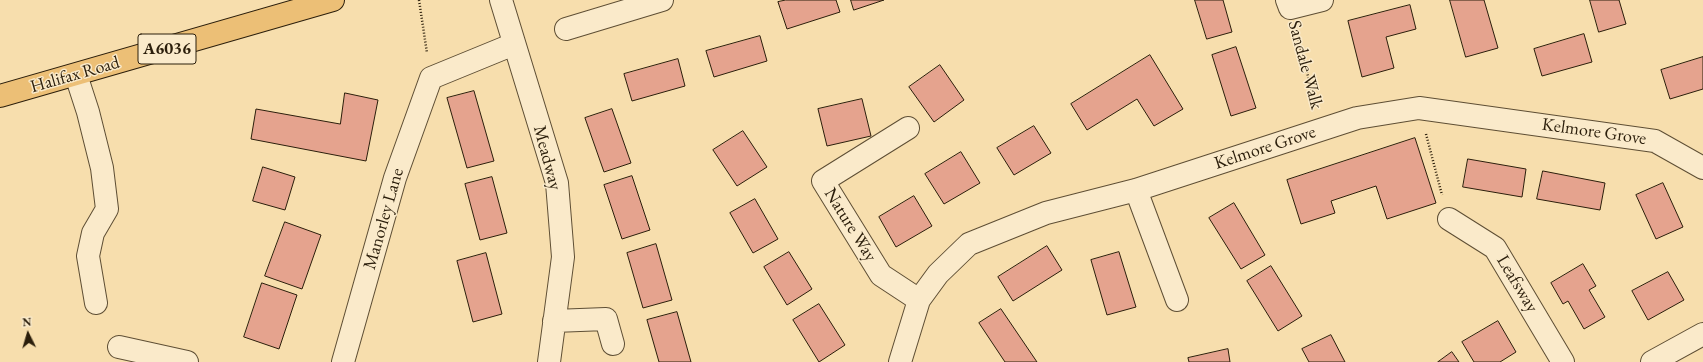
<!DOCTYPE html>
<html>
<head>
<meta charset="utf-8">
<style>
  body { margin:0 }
  #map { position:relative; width:1703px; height:362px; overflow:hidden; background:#f7dead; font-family:"EB Garamond",serif }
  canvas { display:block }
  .north { position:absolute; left:8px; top:314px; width:40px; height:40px; -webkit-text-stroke:3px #faeaca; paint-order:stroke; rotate:355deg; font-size:11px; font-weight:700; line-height:16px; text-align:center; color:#2b1e0b }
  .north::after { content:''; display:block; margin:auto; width:14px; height:18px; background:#2b1e0b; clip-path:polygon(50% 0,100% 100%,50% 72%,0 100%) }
</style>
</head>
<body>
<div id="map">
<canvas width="1703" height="362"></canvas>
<div class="north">N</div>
</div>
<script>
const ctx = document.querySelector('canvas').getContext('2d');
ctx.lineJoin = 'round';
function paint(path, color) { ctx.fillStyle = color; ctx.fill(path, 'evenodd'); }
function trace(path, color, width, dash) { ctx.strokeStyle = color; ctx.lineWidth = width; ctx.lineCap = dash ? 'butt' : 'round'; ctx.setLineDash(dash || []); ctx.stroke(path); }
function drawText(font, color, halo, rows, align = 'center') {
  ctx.font = font + ' "EB Garamond",serif'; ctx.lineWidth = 3; ctx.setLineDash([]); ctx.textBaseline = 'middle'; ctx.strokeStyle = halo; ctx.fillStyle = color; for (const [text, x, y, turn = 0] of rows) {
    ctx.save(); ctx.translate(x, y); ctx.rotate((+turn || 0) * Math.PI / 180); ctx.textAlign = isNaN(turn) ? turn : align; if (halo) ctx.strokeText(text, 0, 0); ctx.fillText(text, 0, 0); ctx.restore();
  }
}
const building = new Path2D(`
  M786 0H836L840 12 787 29 778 2Z
  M851 0H884L854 10Z
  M1195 0H1223L1232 32 1207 39Z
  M1450 0H1484L1498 48 1466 57Z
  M1590 0H1619L1626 24 1599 32Z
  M1410 5 1416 29 1386 37 1394 68 1362 77 1348 21Z
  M1584 34 1592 62 1542 76 1534 49Z
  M760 36 767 61 714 77 706 51Z
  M1236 47 1256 108 1231 116 1212 55Z
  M1150 55 1183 109 1154 126 1137 99 1087 130 1071 104Z
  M1703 57V89L1670 99 1661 70Z
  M678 59 685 86 632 101 624 74Z
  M940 65 964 100 934 122 909 87Z
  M474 91 494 161 467 168 447 98Z
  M345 93 378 100 366 161 251 139 256 109 340 124Z
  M862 99 871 136 827 146 818 109Z
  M612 109 631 163 604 172 585 118Z
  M1034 126 1051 153 1014 175 997 148Z
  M743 131 767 167 737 186 713 150Z
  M1415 138 1436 203 1387 219 1376 186 1331 201 1335 213 1301 224 1287 180Z
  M961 152 980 183 944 204 925 174Z
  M1468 159 1526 169 1522 197 1463 187Z
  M263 167 295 177 285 210 253 201Z
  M1543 171 1605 183 1600 210 1537 199Z
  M632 176 650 230 622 239 604 185Z
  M492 177 507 233 480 240 465 184Z
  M1663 183 1683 227 1656 239 1636 195Z
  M914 196 932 226 896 247 879 217Z
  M755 199 778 239 753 253 730 213Z
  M1234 203 1265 255 1241 269 1209 218Z
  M285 222 321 235 302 289 265 276Z
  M656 244 672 300 643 308 627 253Z
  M1047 246 1062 270 1013 301 998 277Z
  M789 252 812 289 787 305 764 267Z
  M1119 252 1136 307 1107 315 1091 260Z
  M486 253 502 314 473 322 457 261Z
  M1583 264 1596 286 1589 290 1605 317 1584 329 1568 301 1563 304 1551 283Z
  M1271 266 1302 316 1278 331 1247 281Z
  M1668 272 1684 300 1648 320 1632 291Z
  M262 283 297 295 279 349 244 337Z
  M819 304 845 345 819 362 793 320Z
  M1001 309 1037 362H1005L979 323Z
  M677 312 691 362H659L647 320Z
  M1498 321 1516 352 1500 362H1474L1462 342Z
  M1331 335 1345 362H1309L1302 349Z
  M1228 349 1230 362H1189L1188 358Z
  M1452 352 1459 362H1438Z`);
paint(building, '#e5a38e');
trace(building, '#2b1e0b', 1);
const minor = new Path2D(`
  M501 0 557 183 563 257 549 362
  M1287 0 1290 8 1322 0
  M566 29 662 0
  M76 75 88 112 102 168 107 209 93 233 88 256 96 303
  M908 128 823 181 881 275 919 300
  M1136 190 1177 300
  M1449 219 1495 248 1563 362
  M554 321 606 319 613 344
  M119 347 187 362
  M343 362 395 178 431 78 514 44
  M900 362 919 300 938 274 969 244 1046 213 1136 190 1357 118 1419 108 1655 141 1703 168
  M1652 362 1703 334`);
const highway = new Path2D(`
  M0 96 333 0`);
trace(minor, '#5e4e34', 24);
trace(highway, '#2b1e0b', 24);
trace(new Path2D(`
  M419 0 427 53
  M1296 31 1316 106
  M1426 134 1442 195`), '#2b1e0b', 2.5, [1, 2]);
trace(minor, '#faeaca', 22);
trace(highway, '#ecbf76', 22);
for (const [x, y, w] of [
  [167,49,58]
]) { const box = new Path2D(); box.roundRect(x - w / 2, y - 15, w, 30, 3); ctx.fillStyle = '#faeaca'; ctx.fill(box); trace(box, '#2b1e0b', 1); }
drawText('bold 17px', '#2b1e0b', null, [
  ["A6036",167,49]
]);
drawText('18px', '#2b1e0b', '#faeaca', [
  ["Sandale Walk",1305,65,75],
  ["Halifax Road",75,75,-16],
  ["Kelmore Grove",1594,132,8],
  ["Kelmore Grove",1265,148,-18],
  ["Meadway",547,158,75],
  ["Manorley Lane",384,219,-74],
  ["Nature Way",850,225,58],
  ["Leafsway",1517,284,59]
]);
</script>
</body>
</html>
